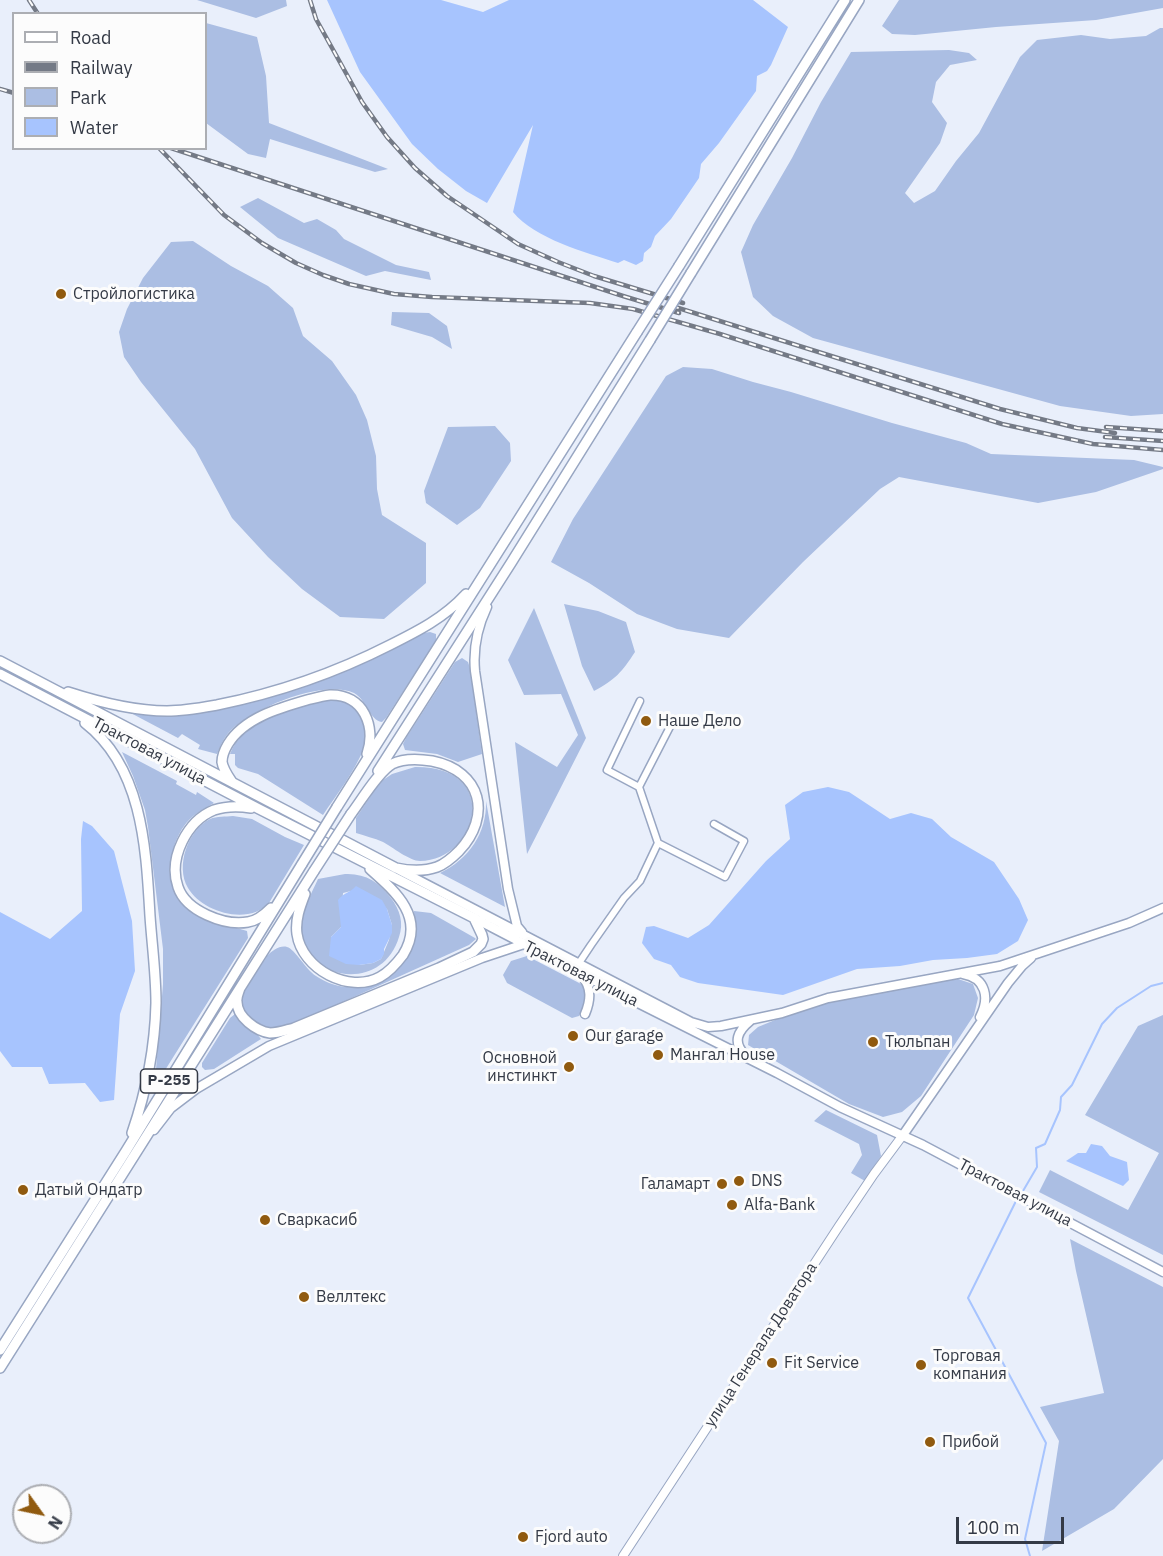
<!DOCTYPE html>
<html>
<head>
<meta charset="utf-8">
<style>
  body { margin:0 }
  #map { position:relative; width:1163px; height:1556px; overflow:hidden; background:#e9effb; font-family:"IBM Plex Sans",sans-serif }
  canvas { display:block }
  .legend { position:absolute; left:12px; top:12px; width:195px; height:138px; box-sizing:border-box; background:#fcfcfc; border:2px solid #acaeb3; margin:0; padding:8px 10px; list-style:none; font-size:18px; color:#343a46 }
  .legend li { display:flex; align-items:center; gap:12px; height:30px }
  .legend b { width:30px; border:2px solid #acaeb3 }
  .north { position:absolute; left:12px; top:1484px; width:60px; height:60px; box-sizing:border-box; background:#fcfcfc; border:2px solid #acaeb3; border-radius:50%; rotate:123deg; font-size:16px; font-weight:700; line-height:24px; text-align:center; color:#343a46 }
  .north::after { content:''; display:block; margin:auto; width:21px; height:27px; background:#905a0f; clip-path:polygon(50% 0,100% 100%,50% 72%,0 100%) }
  .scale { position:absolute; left:956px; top:1517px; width:108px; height:27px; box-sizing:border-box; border:3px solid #343a46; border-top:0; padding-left:8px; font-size:18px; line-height:21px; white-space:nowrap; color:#343a46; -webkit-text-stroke:4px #fcfcfc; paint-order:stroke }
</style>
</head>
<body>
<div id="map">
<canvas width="1163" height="1556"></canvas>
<ul class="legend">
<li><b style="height:8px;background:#fff"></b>Road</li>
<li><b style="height:8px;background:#747a86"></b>Railway</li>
<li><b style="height:16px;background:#abbee3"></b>Park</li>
<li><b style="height:16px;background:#a7c4fe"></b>Water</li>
</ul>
<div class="north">N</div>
<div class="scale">100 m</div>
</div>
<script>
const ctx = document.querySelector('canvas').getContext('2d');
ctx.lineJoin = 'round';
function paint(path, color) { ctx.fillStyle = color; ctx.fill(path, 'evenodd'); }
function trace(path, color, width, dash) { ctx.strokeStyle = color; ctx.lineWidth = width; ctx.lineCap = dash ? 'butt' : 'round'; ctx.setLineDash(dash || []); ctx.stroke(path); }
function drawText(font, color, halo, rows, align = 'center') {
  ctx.font = font + ' "IBM Plex Sans",sans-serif'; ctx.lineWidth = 6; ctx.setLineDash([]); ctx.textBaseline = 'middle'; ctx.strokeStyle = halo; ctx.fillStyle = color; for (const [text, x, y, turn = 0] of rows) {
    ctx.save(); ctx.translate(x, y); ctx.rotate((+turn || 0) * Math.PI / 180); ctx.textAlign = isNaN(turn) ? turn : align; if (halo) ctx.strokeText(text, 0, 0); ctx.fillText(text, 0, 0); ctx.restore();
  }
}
paint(new Path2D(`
  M197 0H286L287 6 256 18Z
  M899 0H1163V8L1096 20 996 27 915 35 892 34 882 26Z
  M206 23 257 37 266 76 269 123 388 169 375 172 270 139 266 158 248 154 206 123Z
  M1160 28H1163V414L1131 416 1060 406 813 338 773 316 753 297 741 252 753 225 792 158 821 102 851 52 949 50 969 53 977 60 950 65 936 82 932 102 947 123 940 143 905 193 914 203 935 191 956 161 979 133 1020 57 1037 40 1081 35 1110 39 1146 36Z
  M258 198 304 223 317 219 336 230 344 239 396 265 429 272 431 280 385 271 366 276 278 238 240 207Z
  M193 241 231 266 268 286 293 308 303 336 332 361 356 395 367 420 376 456 377 489 382 515 426 543V583L384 619 340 617 302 589 268 557 232 518 195 449 141 382 124 357 119 332 127 309 143 278 171 242Z
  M392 312 429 313 447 326 452 349 432 337 391 325Z
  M683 367 712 369 753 382 791 392 892 423 966 443 991 454 1134 460 1163 467V469L1096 492 1038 503 899 477 880 489 803 562 729 638 677 629 637 614 589 583 551 562 573 519 666 376Z
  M495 426 510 443 511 461 480 508 457 525 426 503 424 491 448 427Z
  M564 604 598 611 626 622 635 652C622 672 615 680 594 691L582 666Z
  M534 608 586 738 527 854 515 742 557 767 578 735 561 694 524 695 508 660Z
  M430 632 436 634V641L386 718 382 722C369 720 367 700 354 693 323 679 254 708 231 730 224 737 221 745 217 754L198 749 200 745 182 734 178 738 127 711C147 717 166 716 186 714L315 682 362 664 424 633Z
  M462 658 468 662 470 668 482 754 458 762 437 754 405 750 403 744 406 738 455 662Z
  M334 699C345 701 354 705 360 716 364 723 367 730 366 738 365 758 335 797 323 815L258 774 238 768 235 765V754H230C242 720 301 704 334 699Z
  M122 752 177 781 176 784 196 795 197 792 214 803C206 808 197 812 190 819 173 836 166 866 175 889L223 924 247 931 248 938 162 1075 158 1073 156 1069 163 984V949L148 827 145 810 133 776Z
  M415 767C502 766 479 860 420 861 410 861 392 847 383 842 374 838 365 836 356 833V818L376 788 383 780 392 774Z
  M486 801 505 907 440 873C469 859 487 833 486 801Z
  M233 816 252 819 285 837 304 845 269 903C248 926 202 912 188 888 175 866 188 830 210 819 217 816 225 817 233 816Z
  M345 874C365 873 379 882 391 898 400 910 404 923 399 937 381 997 296 979 302 922 304 907 312 892 318 879ZM351 891 387 909 392 925 389 940 381 959 373 963 359 965 331 937 341 927 343 893Z
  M414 911 431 913 475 938 476 939 469 945 285 1028C274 1030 263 1028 253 1021 247 1017 241 1010 241 1001 241 993 262 965 267 956 272 951 280 945 287 947 295 949 306 970 316 976 328 984 341 988 355 987 399 986 417 951 414 911Z
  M527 956 583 985 587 1001 579 1016 572 1018 507 983 503 975 511 961Z
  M958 979 973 984 978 998 974 1015 921 1096 902 1112 883 1117 849 1104 748 1045 749 1035 758 1027 828 998Z
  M235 1014 244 1025 257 1034 261 1039 214 1069 205 1070 202 1067V1063L230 1018Z
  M1163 1015V1255L1039 1192 1050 1170 1128 1210 1159 1153 1085 1115 1138 1026Z
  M826 1110 877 1135 881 1156 865 1181 851 1173 862 1155 859 1144 814 1121Z
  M1070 1239 1163 1287V1459L1114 1509 1042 1551 1059 1441 1040 1407 1104 1393 1076 1271Z`), '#abbee3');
paint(new Path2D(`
  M327 0H441L483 12 509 0H753L788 27 771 65 767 71 757 76 756 91 719 143 701 164 699 178 671 219 655 236 651 247 644 253 643 261 636 265 624 260 618 263C585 252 535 239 513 212L533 125 487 203 466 191 438 169 412 144 360 72Z
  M828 787 849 792 890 819 911 813 932 819 951 837 994 862 1019 899 1028 920 1018 941 997 954 967 958 933 960 900 966 857 969 783 995 698 983 680 977 671 965 654 959 642 943 646 927 654 926 688 938 709 925 766 861 790 839 785 805 803 792Z
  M83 821 92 826 114 851 132 921 135 971 120 1014 114 1100 100 1102 85 1083 49 1084 42 1067H12L0 1051V912L50 939 82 911 81 839Z
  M356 886 382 900 387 909 392 925V933L384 949V954L381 959 373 963 359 965 346 964 329 956 331 937 341 927 338 900C344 892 350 893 356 886Z
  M1091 1144 1102 1146 1110 1156 1127 1162 1129 1180 1123 1186 1066 1161 1078 1153H1086Z`), '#a7c4fe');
trace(new Path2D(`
  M1023 1191 1037 1167 1036 1148 1045 1144 1060 1110 1061 1097 1072 1085 1102 1024 1117 1008 1151 986 1163 983
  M1016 1201 968 1298 1046 1443 1025 1539 1030 1556`), '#a7c4fe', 2);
const minor = new Path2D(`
  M639 787 674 719
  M658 843 725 877 744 841 714 824
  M579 963 591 945 624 898 640 881 658 843 639 787 607 770 640 701`);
const tertiary = new Path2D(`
  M623 1556 839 1226 874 1174 903 1135`);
const secondary = new Path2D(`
  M487 607C478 626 473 649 475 671L508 889 517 926 522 932
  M399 870 691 1022 708 1027 721 1026 782 1013 828 998 1000 966 1129 923 1163 908
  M474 918 622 995 777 1073 840 1107 923 1145 1163 1272
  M963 974C986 978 990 998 980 1017
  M581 975C592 987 591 1000 585 1014
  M745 1055C732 1042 738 1031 750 1021
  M154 1130 171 1108 196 1089 269 1046 482 958 524 944
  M903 1135 1008 983 1022 966 1031 958`);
const primary = new Path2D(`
  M679 266 845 0
  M691 273 859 0
  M0 661 396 868C410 871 423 872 437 867 445 864 453 857 459 851 492 816 482 771 432 761 420 759 404 758 392 764 378 772 361 801 351 814
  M0 674 259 809 474 918 482 935 483 939 481 944 473 952 439 968 294 1028C286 1030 278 1033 270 1033 256 1031 237 1017 237 1002 236 997 239 992 240 988
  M68 692C99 702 134 711 167 711 184 711 200 708 217 705 277 693 335 673 390 645 418 631 444 618 466 594
  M85 723C143 768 146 849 150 916 152 945 156 974 156 1003 155 1047 146 1092 132 1133
  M378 771 511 563 650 340
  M232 782C228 776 223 769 222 762 222 755 225 749 228 744 244 718 279 708 307 700 315 698 322 696 330 695 364 694 376 727 367 754
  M337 807 637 332
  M251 808C239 806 226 806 214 810 187 821 168 858 178 887 186 911 224 926 248 922 257 921 265 914 271 908
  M305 894C300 907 295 920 297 934 302 969 349 994 380 977 389 972 397 963 403 955 426 918 396 892 370 869
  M0 1350 126 1151 302 864
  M0 1368 314 871`);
trace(minor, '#98a6c2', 9);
trace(tertiary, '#98a6c2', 10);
trace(secondary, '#98a6c2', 11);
trace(primary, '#98a6c2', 12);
trace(minor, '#fff', 6);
trace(tertiary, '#fff', 8);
trace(secondary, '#fff', 8);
trace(primary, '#fff', 9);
const rail = new Path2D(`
  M29 0 38 14
  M310 0 316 19 362 102 387 137 415 168 447 196 518 244 558 262 594 276 683 303
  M0 89 14 93
  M159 148 224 215 262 243 296 263 323 275 349 284 394 294 432 297 590 303 633 309 720 334 1002 424 1093 444 1163 450
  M171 148 623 296 679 313
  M672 306 1000 409 1077 428 1115 433
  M1106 427 1163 431
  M1105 437 1163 441`);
trace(rail, '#747a86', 4.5);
trace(rail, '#fcfcfc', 2, [7]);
const primaryBridge = new Path2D(`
  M637 332 679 266
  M650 340 691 273
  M302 864 337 807
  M314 871 351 814`);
trace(primaryBridge, '#98a6c2', 12, []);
trace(primaryBridge, '#fff', 9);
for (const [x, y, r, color] of [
  [61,294,6,"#905a0f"],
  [646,721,6,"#905a0f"],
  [573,1036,6,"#905a0f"],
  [873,1042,6,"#905a0f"],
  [658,1055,6,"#905a0f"],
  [569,1067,6,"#905a0f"],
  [739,1181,6,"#905a0f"],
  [722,1184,6,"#905a0f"],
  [23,1190,6,"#905a0f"],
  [732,1205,6,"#905a0f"],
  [265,1220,6,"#905a0f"],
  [304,1297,6,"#905a0f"],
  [772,1363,6,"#905a0f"],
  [921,1365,6,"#905a0f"],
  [930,1442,6,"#905a0f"],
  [523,1537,6,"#905a0f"]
]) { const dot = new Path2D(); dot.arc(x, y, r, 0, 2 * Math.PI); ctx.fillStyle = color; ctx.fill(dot); trace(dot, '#fcfcfc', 2); }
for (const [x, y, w] of [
  [169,1081,57]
]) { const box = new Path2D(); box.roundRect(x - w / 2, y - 12, w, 24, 4.5); ctx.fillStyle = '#fcfcfc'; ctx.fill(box); trace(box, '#343a46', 1.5); }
drawText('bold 15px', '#343a46', null, [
  ["Р-255",169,1081]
]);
drawText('16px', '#343a46', '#fcfcfc', [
  ["Стройлогистика",73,294],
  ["Наше Дело",658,721],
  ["Our garage",585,1036],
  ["Тюльпан",885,1042],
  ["Мангал House",670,1055],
  ["Основной",557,1058,"right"],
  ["инстинкт",557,1076,"right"],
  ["DNS",751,1181],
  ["Галамарт",710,1184,"right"],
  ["Датый Ондатр",35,1190],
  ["Alfa-Bank",744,1205],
  ["Сваркаcиб",277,1220],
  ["Веллтекс",316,1297],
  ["Торговая",933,1356],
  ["компания",933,1374],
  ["Fit Service",784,1363],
  ["Прибой",942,1442],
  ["Fjord auto",535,1537]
], 'left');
drawText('16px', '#343a46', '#fcfcfc', [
  ["Трактовая улица",149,751,28],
  ["Трактовая улица",581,974,27],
  ["Трактовая улица",1015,1193,28],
  ["улица Генерала Доватора",761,1345,-57]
]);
</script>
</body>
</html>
